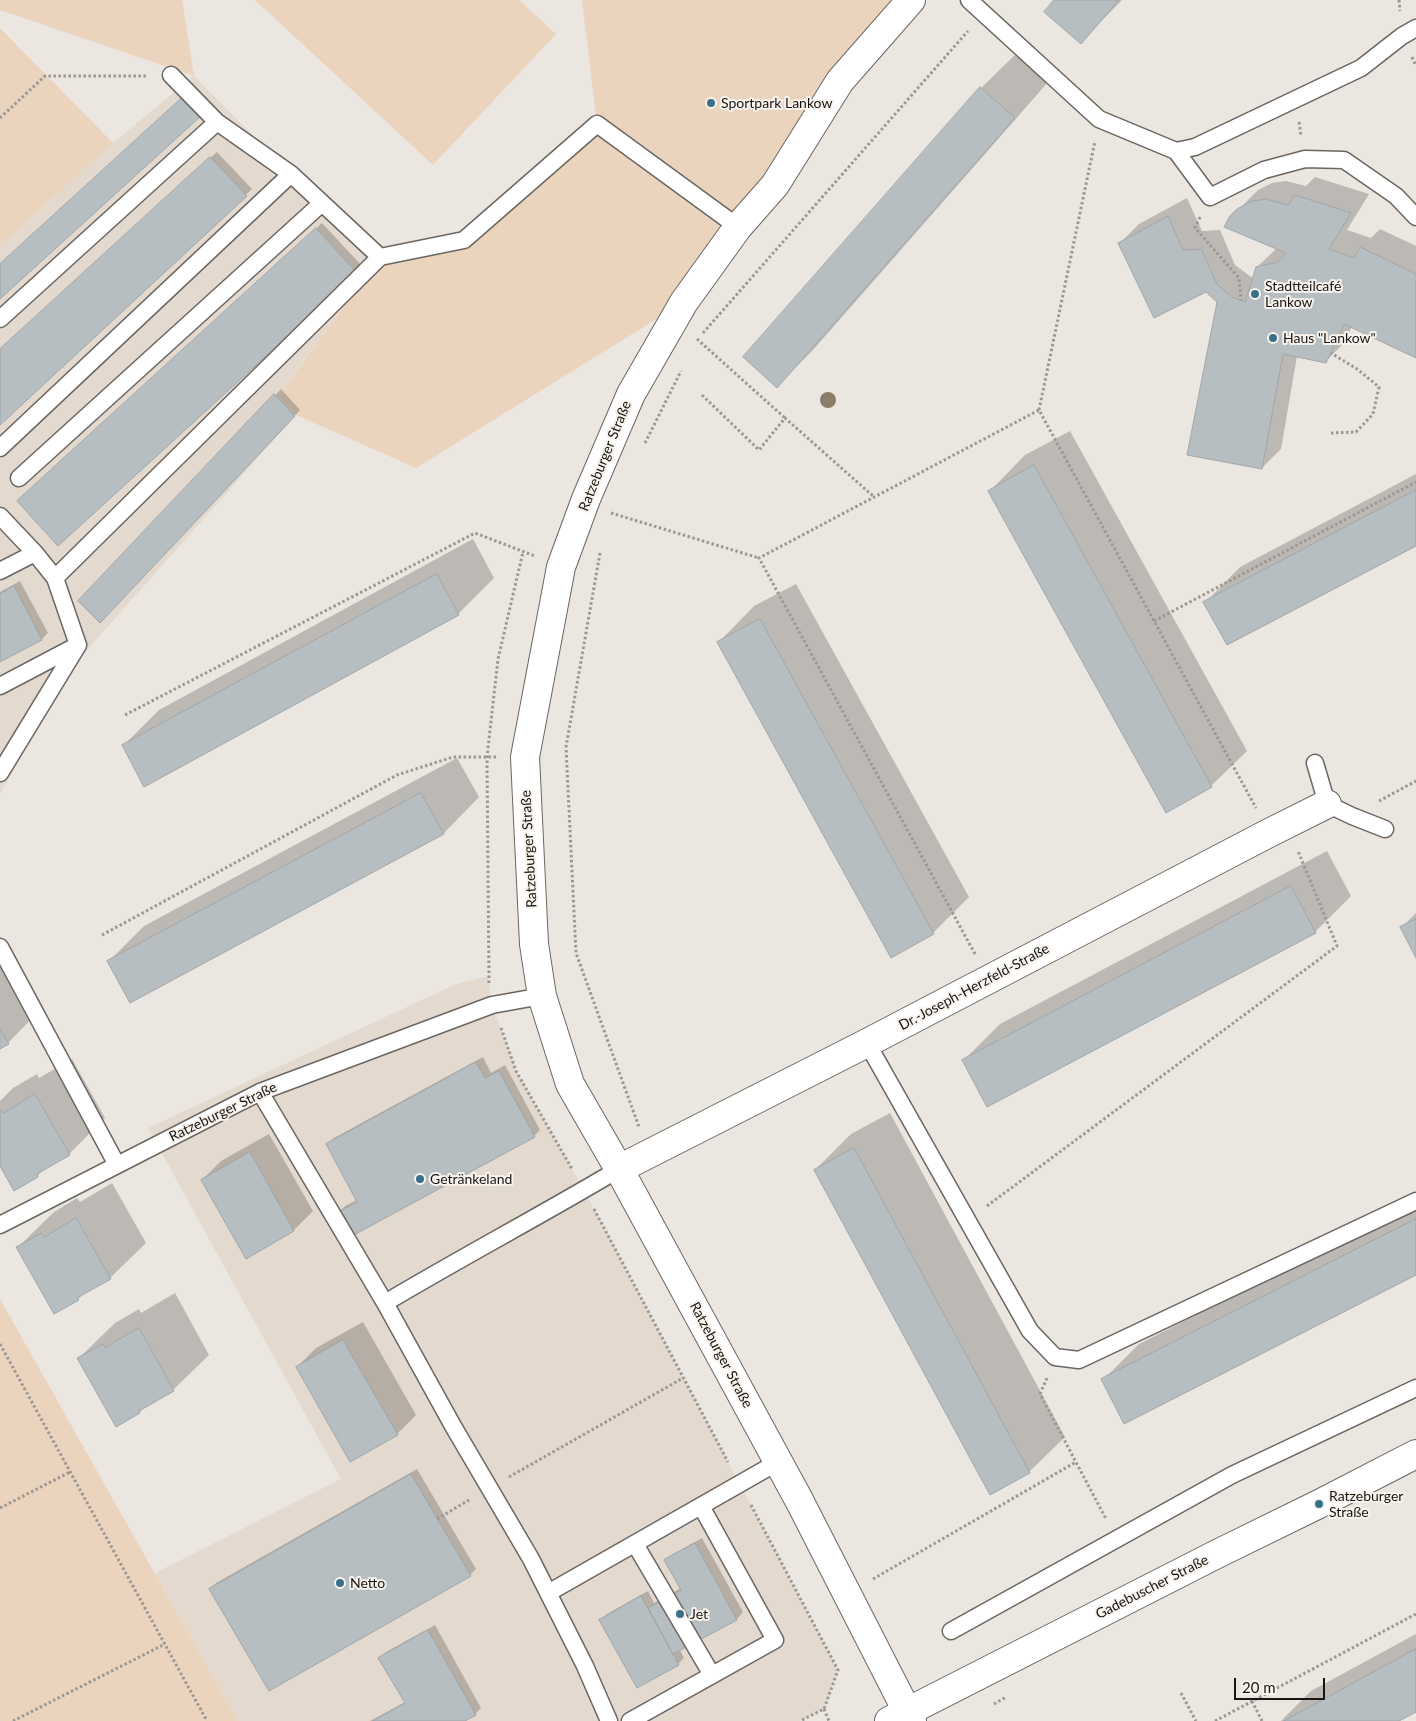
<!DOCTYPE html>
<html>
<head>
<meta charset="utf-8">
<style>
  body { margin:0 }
  #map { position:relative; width:1416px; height:1721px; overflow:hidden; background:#ebe6e0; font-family:Lato,sans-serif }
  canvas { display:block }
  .scale { position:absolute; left:1234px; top:1678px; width:91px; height:22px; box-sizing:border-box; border:2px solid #181614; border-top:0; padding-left:6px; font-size:15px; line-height:18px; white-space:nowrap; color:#181614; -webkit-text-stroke:4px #f8f3ed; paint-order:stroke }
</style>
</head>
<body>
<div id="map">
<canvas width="1416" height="1721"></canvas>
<div class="scale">20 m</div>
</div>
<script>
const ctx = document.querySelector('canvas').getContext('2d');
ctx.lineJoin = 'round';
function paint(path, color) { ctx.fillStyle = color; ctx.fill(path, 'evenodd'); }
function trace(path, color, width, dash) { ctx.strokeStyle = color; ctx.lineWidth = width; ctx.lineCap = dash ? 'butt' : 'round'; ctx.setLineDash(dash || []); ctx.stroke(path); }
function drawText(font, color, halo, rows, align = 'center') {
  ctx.font = font + ' Lato,sans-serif'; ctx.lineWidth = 4; ctx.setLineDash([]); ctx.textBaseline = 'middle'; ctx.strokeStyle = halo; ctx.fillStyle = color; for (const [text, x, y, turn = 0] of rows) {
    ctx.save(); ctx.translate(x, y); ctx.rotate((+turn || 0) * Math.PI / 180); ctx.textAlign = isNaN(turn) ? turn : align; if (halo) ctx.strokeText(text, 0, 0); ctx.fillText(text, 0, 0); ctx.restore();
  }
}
paint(new Path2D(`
  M194 76 291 174 380 257 279 394 296 415 70 669 0 794V246L113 143Z
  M488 976 492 1005 516 1071 584 1190 838 1670 824 1709 800 1721H238L155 1573 341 1479 148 1128 454 985Z`), '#e4d9ce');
paint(new Path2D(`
  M0 0H182L194 76 0 10Z
  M255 0H519L556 34 433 165Z
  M582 0H911L684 302 416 468 296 415 279 395 380 257 464 240 597 124Z
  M0 28 113 143 0 246Z
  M0 1299 238 1721H0Z`), '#ead4be');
paint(new Path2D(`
  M1056 0H1122L1081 42Z
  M1017 53 1049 81 813 350 777 386 981 88Z
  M217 152 252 189 0 423V350Z
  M1315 177 1369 194 1347 230 1371 238 1380 229 1416 246V356L1352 326 1345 342 1326 361 1297 356 1281 449 1262 468 1218 301 1206 291 1120 243 1139 224 1187 198 1202 231 1220 230 1235 265 1254 279 1257 267 1277 248 1231 217 1258 190 1272 183 1286 181 1306 186Z
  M322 223 362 266 356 272 24 495Z
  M281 389 300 410 100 621 80 601Z
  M1070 431 1247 751 1211 786 990 491 1025 455Z
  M1416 474V544L1205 603 1240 567Z
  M473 539 494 578 458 614 123 746 159 710Z
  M20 581 48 633 42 639 0 661V592Z
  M796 584 969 897 933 933 719 642 754 606Z
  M457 758 479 797 444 833 131 1001 108 962 144 926Z
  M1327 851 1351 896 1315 932 964 1060 1000 1024Z
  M1416 913V955L1402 927Z
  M10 948 43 1007 8 1043 0 1047V953Z
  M483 1057 491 1073 505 1065 540 1130 534 1136 339 1212 345 1206 357 1200 328 1144 334 1138Z
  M72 1059 105 1118 69 1154 44 1169 37 1176 0 1164V1101L13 1088 37 1074 39 1078Z
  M890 1113 1065 1437 1029 1472 815 1170 851 1134Z
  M269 1134 313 1211 294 1230 246 1257 202 1180 221 1161Z
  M112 1183 146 1243 110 1278 85 1293 78 1299 18 1247 54 1212 77 1198 80 1202Z
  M1416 1203V1273L1103 1380 1139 1344Z
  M175 1293 209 1355 173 1390 146 1405 140 1412 116 1425 79 1358 115 1323 139 1309 141 1313Z
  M363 1322 416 1415 397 1434 297 1367 316 1348Z
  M417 1469 476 1569 470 1575 210 1589 216 1583Z
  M702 1538 743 1612 737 1619 680 1650 684 1658 678 1664 601 1620 607 1614 648 1591 654 1603 681 1588 666 1561 672 1555Z
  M435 1625 481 1708 475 1714 463 1721H370L405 1702 380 1658 386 1652Z
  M1416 1634V1711L1397 1721H1281L1311 1691Z`), '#0003');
const building = new Path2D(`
  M1054 0H1119L1081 44 1044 12Z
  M980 87 1015 118 777 388 743 357Z
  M184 96 202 115 0 299V264Z
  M210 157 247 196 0 425V349Z
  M1295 195 1351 213 1329 249 1354 258 1360 247 1416 274V358L1344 324 1326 363 1283 354 1262 469 1187 455 1217 302 1206 292 1154 318 1118 243 1168 216 1183 250 1201 249 1217 284 1232 297 1245 302 1256 267 1278 262 1286 253 1224 227 1230 216 1237 209 1252 201 1266 199 1288 205Z
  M316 228 357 273 58 546 17 501Z
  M274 394 295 416 100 623 78 601Z
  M1034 465 1212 787 1166 813 988 491Z
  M1416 490V546L1227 645 1203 602Z
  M437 574 459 615 144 787 122 745Z
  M14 586 42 640 0 662V594Z
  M760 619 934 934 891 958 717 642Z
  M421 793 444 834 130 1003 107 961Z
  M1291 886 1316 933 987 1107 962 1060Z
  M1416 919V958L1400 927Z
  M0 1029 9 1044 0 1049Z
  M476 1062 485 1078 499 1071 535 1137 350 1237 338 1212 357 1202 326 1144Z
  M35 1094 70 1155 37 1174 38 1177 14 1191 0 1166V1109L3 1113Z
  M854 1148 1030 1473 990 1495 814 1170Z
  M250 1152 294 1231 246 1259 201 1180Z
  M76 1218 111 1279 77 1298 79 1300 54 1314 16 1247 41 1233 44 1237Z
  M1416 1219V1275L1124 1424 1101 1379Z
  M139 1328 174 1391 139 1411 140 1413 116 1427 77 1358 103 1344 105 1347Z
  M343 1340 398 1435 350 1462 296 1367Z
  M411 1474 471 1576 269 1691 209 1589Z
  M695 1543 737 1620 673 1654 648 1608 681 1590 664 1560Z
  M641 1596 679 1665 637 1688 599 1620Z
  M428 1630 476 1715 465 1721H373L405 1703 378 1658Z
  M1416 1649V1712L1399 1721H1284Z`);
paint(building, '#b7bec2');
trace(building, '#9fa6a9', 1);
const lane = new Path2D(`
  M969 0 1099 119 1176 151 1195 147 1361 68 1402 36 1416 28
  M1176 151 1210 197 1264 170 1305 159 1344 160 1396 196 1416 217
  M380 257 464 240 597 124 738 227
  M0 319 217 122
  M0 448 291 174
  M19 478 322 203
  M0 516 35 553 55 578 78 645
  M0 571 35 553
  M55 578 380 257 291 174 217 122 171 75
  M0 686 78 645 0 773
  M1315 763 1327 804 1352 816 1385 829
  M0 947 117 1165
  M867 1043 1030 1331 1055 1357 1079 1360 1416 1201
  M260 1092 385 1303C462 1257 542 1215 619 1169
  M0 1225 260 1092 492 1005 542 996
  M385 1303 453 1426 531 1559 585 1666 609 1721
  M635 1544 712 1675
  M548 1593 778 1462
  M951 1631 1232 1475 1416 1388
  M630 1721 775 1640 701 1506`);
const street = new Path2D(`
  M911 0 840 81 775 185 738 227 684 302 631 394 586 499 561 567 525 757 534 944 542 996 570 1084 619 1169 799 1500 912 1721
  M619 1169 867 1043 1269 833 1327 804`);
const secondary = new Path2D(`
  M889 1721 1217 1554 1319 1504 1416 1454`);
trace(lane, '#6b6661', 19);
trace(street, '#6b6661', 30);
trace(secondary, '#6b6661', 30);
trace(new Path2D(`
  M1399 0 1400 11
  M1412 57 1416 66
  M0 118 45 76H148
  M1299 122 1301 136
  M1200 217 1195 228 1239 278 1241 300
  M703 333 968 31
  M697 339 785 418
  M702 395 759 450 785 418 873 496
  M1039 410 1095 141
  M1331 433 1356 432 1373 414 1379 387 1357 369 1331 353
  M645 443 681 371
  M611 513 759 558
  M600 553 566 747 576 953 639 1127
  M1154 621 1416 482
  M125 715 475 533 535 556
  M1379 801 1416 781
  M102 935 397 775 453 757H497
  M975 954 759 558 1039 410 1256 808
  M489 983 487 757 498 659 523 552
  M501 1028 516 1071 572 1169
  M987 1206 1337 946 1298 851
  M594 1209 728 1462
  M0 1344 207 1721
  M1047 1378 1040 1394 1106 1519
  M509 1477 683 1378
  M751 1505 838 1670 824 1709 800 1721
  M0 1508 70 1472
  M437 1519 469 1500
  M873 1579 1076 1462
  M1181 1693 1196 1721
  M1252 1701 1262 1721
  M994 1704 1006 1697
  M824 1709 829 1721
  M13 1721 165 1644
  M1215 1721 1416 1614`), '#9b9793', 3, [2.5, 2.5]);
trace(lane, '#fff', 16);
trace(street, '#fff', 28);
trace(secondary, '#fff', 28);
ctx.fillStyle = '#8c7c68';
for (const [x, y] of [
  [828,400]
]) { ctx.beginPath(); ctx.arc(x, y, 8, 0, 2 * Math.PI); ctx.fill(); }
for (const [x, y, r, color] of [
  [711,103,5,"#39718b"],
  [1255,294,5,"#39718b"],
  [1273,338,5,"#39718b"],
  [420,1179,5,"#39718b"],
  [1319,1504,5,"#39718b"],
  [340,1583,5,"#39718b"],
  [680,1614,5,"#39718b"]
]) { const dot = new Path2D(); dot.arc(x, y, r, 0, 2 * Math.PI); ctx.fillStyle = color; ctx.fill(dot); trace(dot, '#f8f3ed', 2); }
drawText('14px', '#181614', '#f8f3ed', [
  ["Sportpark Lankow",721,103],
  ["Stadtteilcafé",1265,286],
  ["Lankow",1265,302],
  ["Haus \"Lankow\"",1283,338],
  ["Getränkeland",430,1179],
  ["Ratzeburger",1329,1496],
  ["Straße",1329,1512],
  ["Netto",350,1583],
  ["Jet",690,1614]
], 'left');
drawText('14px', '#181614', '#f8f3ed', [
  ["Ratzeburger Straße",605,456,-68],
  ["Ratzeburger Straße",529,849,-93],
  ["Dr.-Joseph-Herzfeld-Straße",974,987,-28],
  ["Ratzeburger Straße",223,1112,-26],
  ["Ratzeburger Straße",721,1355,62],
  ["Gadebuscher Straße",1152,1587,-27]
]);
</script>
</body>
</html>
